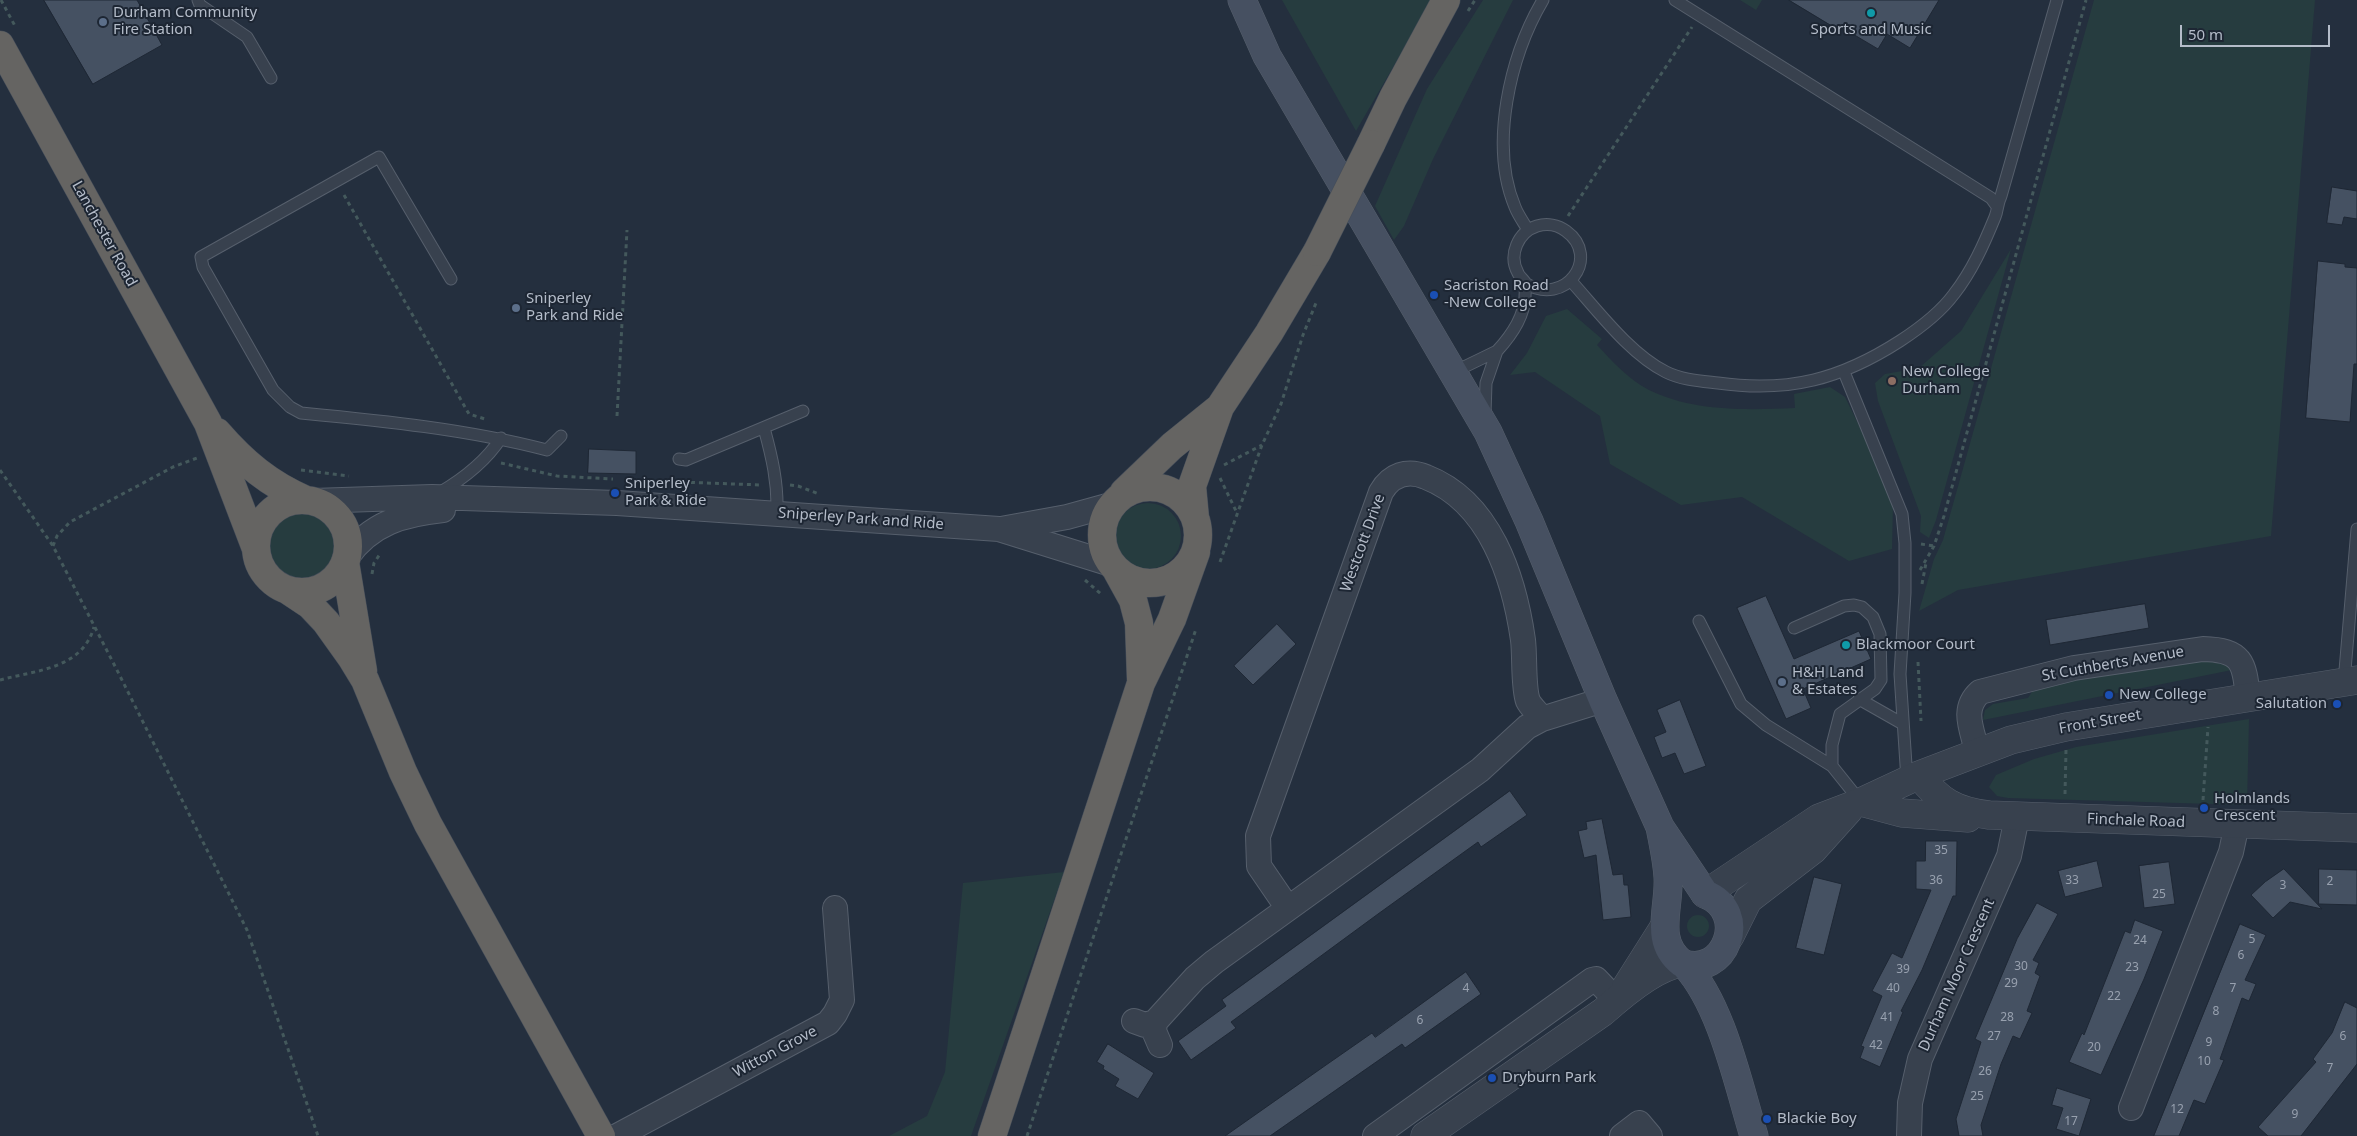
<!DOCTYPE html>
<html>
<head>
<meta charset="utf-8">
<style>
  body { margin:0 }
  #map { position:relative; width:2357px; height:1136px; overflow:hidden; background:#242f3e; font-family:"Noto Sans",sans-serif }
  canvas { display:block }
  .scale { position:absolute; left:2180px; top:25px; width:150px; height:22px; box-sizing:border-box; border:2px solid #b4bcc9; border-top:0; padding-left:6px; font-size:15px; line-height:18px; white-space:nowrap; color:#b4bcc9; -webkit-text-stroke:4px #1d2633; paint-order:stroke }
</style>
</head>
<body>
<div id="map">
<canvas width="2357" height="1136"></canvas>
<div class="scale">50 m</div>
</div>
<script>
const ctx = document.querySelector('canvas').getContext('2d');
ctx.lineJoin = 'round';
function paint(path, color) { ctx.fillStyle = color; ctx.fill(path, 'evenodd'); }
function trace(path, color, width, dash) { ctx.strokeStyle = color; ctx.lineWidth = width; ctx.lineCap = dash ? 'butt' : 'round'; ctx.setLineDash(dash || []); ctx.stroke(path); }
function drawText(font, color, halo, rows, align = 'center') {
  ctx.font = font + ' "Noto Sans",sans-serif'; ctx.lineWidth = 4; ctx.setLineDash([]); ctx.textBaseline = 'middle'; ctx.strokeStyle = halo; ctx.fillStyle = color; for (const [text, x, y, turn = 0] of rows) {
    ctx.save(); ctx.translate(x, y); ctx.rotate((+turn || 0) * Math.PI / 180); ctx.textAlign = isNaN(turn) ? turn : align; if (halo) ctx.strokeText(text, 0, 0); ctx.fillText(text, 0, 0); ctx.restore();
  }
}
paint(new Path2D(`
  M1282 0H1432L1356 131Z
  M1483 0H1513L1433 159 1404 226 1394 240 1375 206 1427 89Z
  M1740 0H1762L1756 10Z
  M2094 0H2315L2271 536 1958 590 1919 611 1934 559 1943 540Z
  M2011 249 1936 520 1929 538 1920 532 1921 516 1878 401 1875 383 1885 374 1919 368 1961 331Z
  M1567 309 1602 339 1597 345C1612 361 1629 380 1649 390 1694 412 1747 410 1795 408L1794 394 1830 387 1845 397 1872 452 1893 506 1892 549 1849 561 1742 497 1681 505 1610 464 1600 416 1535 372 1510 375 1527 353 1546 316Z
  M1115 536a33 33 0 1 1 66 0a33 33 0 1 1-66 0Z
  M270 546a33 33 0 1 1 66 0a33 33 0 1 1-66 0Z
  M2206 658 2221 660 2237 669 1983 720 1985 710 1993 704 2028 698 2035 687Z
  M2249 719 2247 805 2008 798 1997 796 1989 787 1996 775 2034 759 2076 747Z
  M1064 872 971 1136H889L927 1116 945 1072 963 883Z
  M1687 926a11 11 0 1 1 22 0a11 11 0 1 1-22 0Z`), '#263c3f');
const building = new Path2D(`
  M44 0H137L162 45 93 84Z
  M1789 0H1939L1910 48 1887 34 1878 49 1841 27 1839 30Z
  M2332 187 2357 191V219L2344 217 2342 225 2327 223Z
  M2318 261 2345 264V267L2357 268V364H2354L2350 422 2306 418Z
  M589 449 636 451V474L588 473Z
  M1766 596 1794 659 1859 631 1871 659 1803 689 1811 708 1786 719 1737 608Z
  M2145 604 2149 628 2050 645 2046 620Z
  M1277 624 1296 644 1253 685 1234 666Z
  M1680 700 1706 766 1684 774 1675 753 1662 758 1654 737 1666 732 1657 710Z
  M1510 791 1527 815 1481 847 1478 842 1378 914 1231 1022 1236 1028 1191 1060 1178 1041 1226 1006 1222 1000Z
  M1602 819 1613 875 1623 874 1624 885H1628L1631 917 1603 920 1596 855 1584 858 1578 831 1587 829 1586 822Z
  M1926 841H1957L1956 896H1953L1922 970 1901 1011 1903 1012 1880 1067 1860 1058 1864 1047 1861 1046 1882 996 1872 991 1892 953 1902 958 1931 890 1916 889V861H1925Z
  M2097 861 2103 887 2065 897 2058 871Z
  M2169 862 2175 904 2144 908 2139 866Z
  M2284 869 2322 909 2290 902 2273 918 2251 895 2265 882Z
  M2319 869 2357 870V905L2319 904Z
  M1814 877 1842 884 1824 955 1796 948Z
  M2037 903 2058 914 2033 960 2039 963 2035 973 2040 976 2027 1011 2032 1013 2020 1039 2013 1036 2001 1064 1981 1125 1983 1136H1959L1956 1119 1981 1042 1975 1039 2017 939Z
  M2135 920 2163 931 2144 979 2101 1075 2069 1062 2082 1033 2084 1035 2125 931 2130 933Z
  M2240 924 2266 935 2245 980 2256 984 2249 1001 2242 998 2220 1059 2224 1060 2205 1104 2194 1100 2179 1136H2154Z
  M1466 972 1481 994 1405 1048 1402 1044 1270 1136H1225L1326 1065 1372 1033 1375 1037Z
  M2345 1002 2357 1008V1064L2301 1136H2268L2258 1127 2316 1062 2313 1059 2332 1033Z
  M1108 1044 1154 1073 1138 1099 1115 1086 1119 1079 1103 1069 1104 1066 1097 1062Z
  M2057 1088 2091 1099 2079 1136 2056 1129 2063 1108 2052 1105Z`);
paint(building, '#455162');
trace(building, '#1f2835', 1);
const service = new Path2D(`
  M198 0 200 5 247 37 271 78
  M1675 0 1964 181 1991 198 1996 205
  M1528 230C1524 223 1518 215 1515 207 1489 145 1510 56 1543 0
  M451 279 379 157 201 257 203 267 273 390 290 407 301 413C384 421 466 429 547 450L561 436
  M1571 281C1598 311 1630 354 1666 372 1682 380 1700 381 1718 383 1789 393 1841 379 1900 341 1920 328 1940 313 1954 294 1972 271 1984 244 1995 217 1998 210 1997 204 2001 196L2057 0
  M1497 351C1510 337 1524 317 1525 297 1525 293 1526 286 1525 282 1523 279 1519 276 1518 273 1508 255 1518 232 1537 226 1547 223 1558 225 1566 231 1602 257 1565 308 1525 283
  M1453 370 1464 367 1497 351 1486 383 1485 414
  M1844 372 1902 514 1905 543V593L1900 674 1907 780
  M764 428C772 457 778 483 777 513
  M679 459 686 460 803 411
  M439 493C463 479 486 461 501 438
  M1699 621 1741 704 1766 725 1832 766 1860 801
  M1794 628 1844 606 1854 605 1862 607 1873 617 1880 634 1881 680 1875 689 1840 714 1832 745V766
  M2344 682 2357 529
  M1859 699 1903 724`);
const minor = new Path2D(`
  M313 501 432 497 617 503 999 529 1111 564
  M1001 529 1067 517 1114 504
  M347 557C371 523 404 514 443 510
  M1977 751C1972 729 1961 709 1980 692L2074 668 2203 649C2243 650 2244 663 2248 697
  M1287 907 1259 866 1258 836 1381 492C1391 475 1407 469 1426 477 1490 502 1514 577 1523 640 1525 656 1523 688 1528 701 1531 707 1538 713 1542 719
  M1134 1021 1145 1025 1155 1022 1195 978 1214 962 1480 770 1527 727 1542 719 1603 700
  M1155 1022 1154 1031 1160 1045
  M2131 1108 2231 852 2237 824
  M617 1136 828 1023 835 1014 842 1000 835 908
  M1375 1136 1592 980 1596 979 1616 1000
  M1622 1136 1639 1123 1650 1136
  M1909 1136 1910 1103 1920 1059 2009 856 2017 817`);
const tertiary = new Path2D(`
  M1919 775C1939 801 1955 811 1989 815L2357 828
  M1861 802 1902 813 1968 818
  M1705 894 1819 818 1861 802 1919 775 2011 740 2066 727 2357 680
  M1730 936 1748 900 1813 850 1849 810
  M1626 987 1664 927
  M1425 1136 1603 1012C1622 995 1656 966 1682 963`);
const secondary = new Path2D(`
  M1242 0 1267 56 1488 432 1529 521 1603 700 1660 827 1705 894C1751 912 1725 979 1682 963 1653 941 1670 908 1668 877 1667 860 1663 843 1660 827
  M1685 965C1722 1005 1738 1084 1754 1136`);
const trunk = new Path2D(`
  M0 45 208 423 255 546
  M1371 144 1393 98 1446 0
  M217 432C244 463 269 484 306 500
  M1102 535a48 48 0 1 1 96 0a48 48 0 1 1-96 0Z
  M1124 492 1172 446 1219 408
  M256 546a46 46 0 1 1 92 0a46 46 0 1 1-92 0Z
  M1195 518 1192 486 1220 407 1269 333 1317 252
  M345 562 363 671
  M1117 571 1133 600 1139 623 1141 679
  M289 591 310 605 326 622 351 657 365 680 403 772 428 824 601 1136
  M992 1136 1141 683 1172 619 1196 552`);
trace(service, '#565f6c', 13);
trace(minor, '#565f6c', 26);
trace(tertiary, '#565f6c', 29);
trace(secondary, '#565f6c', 29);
trace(trunk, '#434c59', 29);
trace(new Path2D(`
  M1 0 15 26
  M1468 11 1475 0
  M344 195 469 414 485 419
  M1568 216 1692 27
  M617 416 627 230
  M501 463 557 476 613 479
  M1224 465 1262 445
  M0 470 53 546 119 674 247 930 318 1136
  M301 470 349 476
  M1220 478 1237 513
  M627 480 761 485
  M790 485 798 486 819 494
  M1921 544 1934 546
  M53 546 57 536 70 522 173 467 197 458
  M1220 562 1262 445 1281 404 1303 335 1316 303
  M1920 570 1934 546 1944 516 2086 0
  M372 574 374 563 380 554
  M1085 580 1101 594
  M1922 584 1926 563
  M1918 662 1921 721
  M0 680C37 670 82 669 94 627
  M2065 794 2066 750
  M2203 800 2208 727
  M1027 1136 1196 629`), '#44595c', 3, [4, 4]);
trace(service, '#38414e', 11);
trace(minor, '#38414e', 24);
trace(tertiary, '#38414e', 28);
trace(secondary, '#465061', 28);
trace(trunk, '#656462', 28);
const trunkBridge = new Path2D(`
  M1317 252 1371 144`);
trace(trunkBridge, '#434c59', 29, []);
trace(trunkBridge, '#656462', 28);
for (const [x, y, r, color] of [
  [1871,13,5,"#0f9aa8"],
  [103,22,5,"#5c6f8a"],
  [1434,295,5,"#1a4fb4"],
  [516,308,5,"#5c6f8a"],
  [1892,381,5,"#8d6e63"],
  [615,493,5,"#1a4fb4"],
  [1846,645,5,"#0f9aa8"],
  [1782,682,5,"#5c6f8a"],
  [2109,695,5,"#1a4fb4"],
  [2337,704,5,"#1a4fb4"],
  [2204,808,5,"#1a4fb4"],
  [1492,1078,5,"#1a4fb4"],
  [1767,1119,5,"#1a4fb4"]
]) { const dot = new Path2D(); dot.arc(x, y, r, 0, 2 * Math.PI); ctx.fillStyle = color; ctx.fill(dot); trace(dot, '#1d2633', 2); }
drawText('12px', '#98a1af', null, [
  ["35",1941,851],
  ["36",1936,881],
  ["33",2072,881],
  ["2",2330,882],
  ["3",2283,886],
  ["25",2159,895],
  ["5",2252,940],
  ["24",2140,941],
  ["6",2241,956],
  ["30",2021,967],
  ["23",2132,968],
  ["39",1903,970],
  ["29",2011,984],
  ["4",1466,989],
  ["40",1893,989],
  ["7",2233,989],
  ["22",2114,997],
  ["8",2216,1012],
  ["41",1887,1018],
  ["28",2007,1018],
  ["6",1420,1021],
  ["27",1994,1037],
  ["6",2343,1037],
  ["9",2209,1043],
  ["42",1876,1046],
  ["20",2094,1048],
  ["10",2204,1062],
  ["7",2330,1069],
  ["26",1985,1072],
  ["25",1977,1097],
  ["12",2177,1110],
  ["9",2295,1115],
  ["17",2071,1122]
]);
drawText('15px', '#b4bcc9', '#1d2633', [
  ["Durham Community",113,13],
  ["Fire Station",113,30],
  ["Sports and Music",1871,30,"center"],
  ["Sacriston Road",1444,286],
  ["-New College",1444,303],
  ["Sniperley",526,299],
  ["Park and Ride",526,316],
  ["New College",1902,372],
  ["Durham",1902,389],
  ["Sniperley",625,484],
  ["Park & Ride",625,501],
  ["Blackmoor Court",1856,645],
  ["H&H Land",1792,673],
  ["& Estates",1792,690],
  ["New College",2119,695],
  ["Salutation",2327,704,"right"],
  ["Holmlands",2214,799],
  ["Crescent",2214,816],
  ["Dryburn Park",1502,1078],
  ["Blackie Boy",1777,1119]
], 'left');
drawText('15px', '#b4bcc9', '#1d2633', [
  ["Lanchester Road",104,234,61],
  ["Sniperley Park and Ride",861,519,4],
  ["Westcott Drive",1363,543,-70],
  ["St Cuthberts Avenue",2113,664,-10],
  ["Front Street",2100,722,-10],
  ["Finchale Road",2136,821,2],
  ["Durham Moor Crescent",1957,975,-66],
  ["Witton Grove",775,1052,-28]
]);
</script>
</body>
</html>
